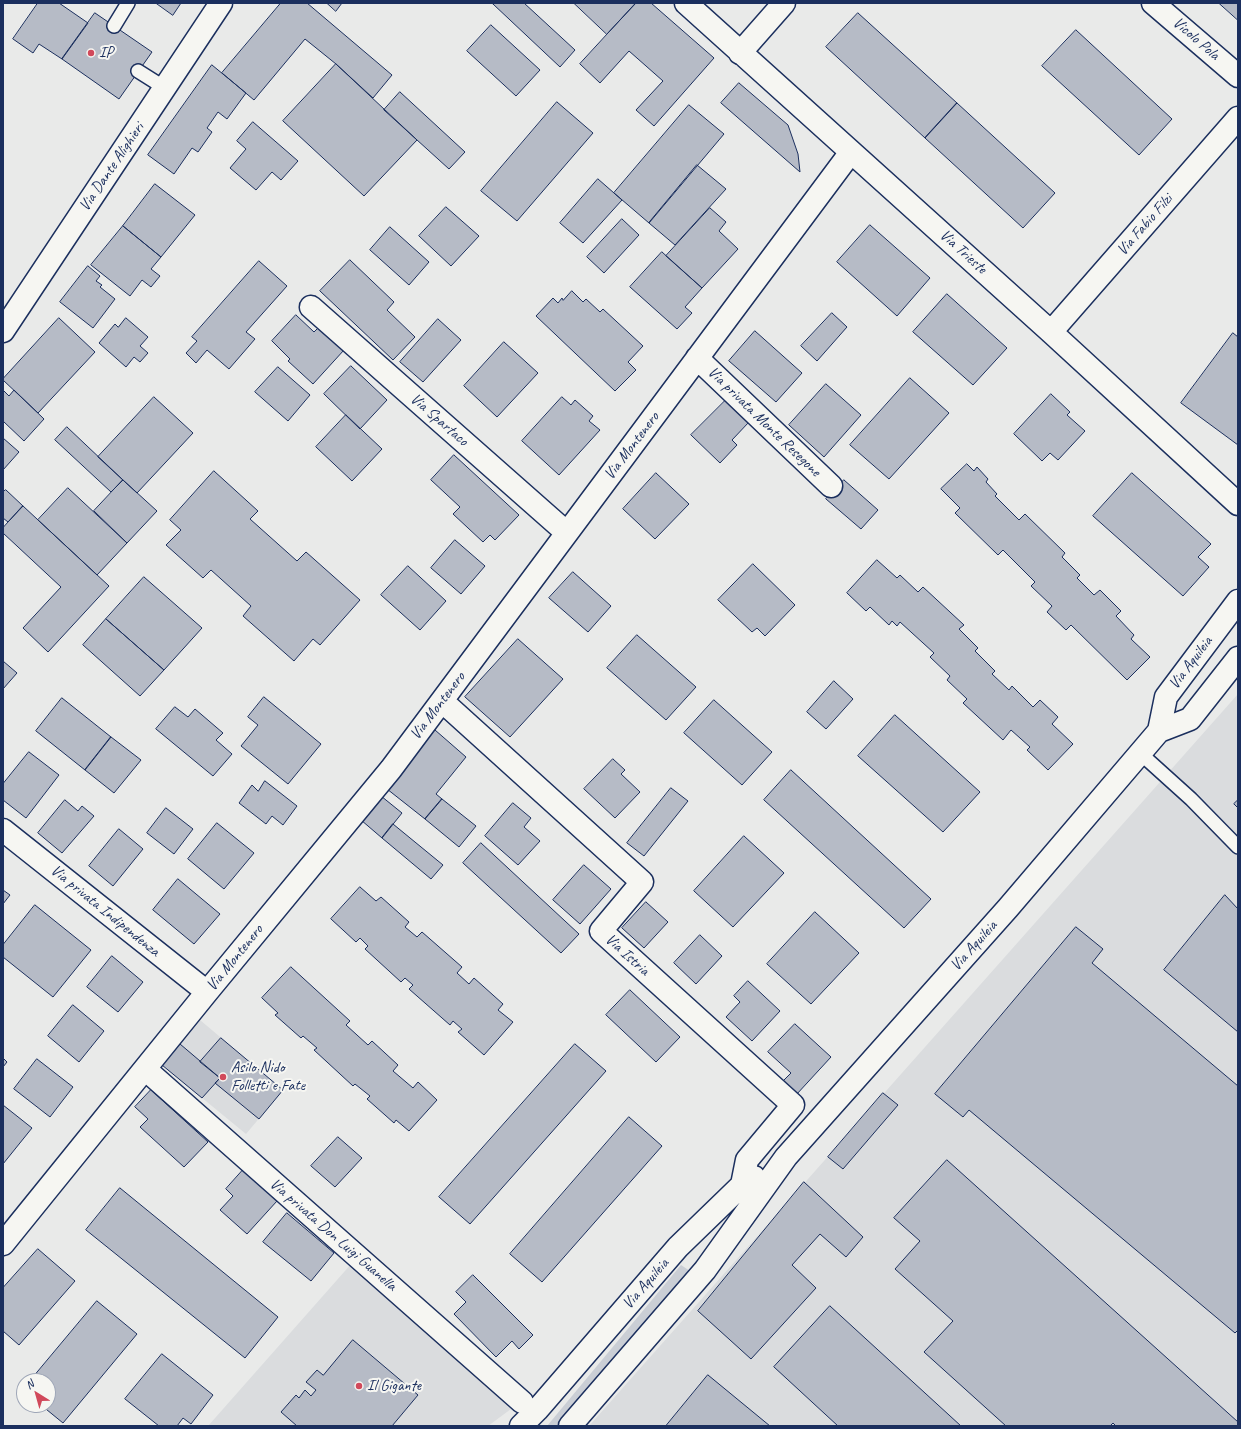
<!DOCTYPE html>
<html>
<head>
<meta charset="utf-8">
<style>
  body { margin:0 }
  #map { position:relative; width:1241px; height:1429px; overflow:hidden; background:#e9eae9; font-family:Caveat,sans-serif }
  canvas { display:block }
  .frame { position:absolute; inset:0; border:4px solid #1b2f5e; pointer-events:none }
  .north { position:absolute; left:16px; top:1373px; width:40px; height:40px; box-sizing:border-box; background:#f6f6f2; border:1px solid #9ea6b7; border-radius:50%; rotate:323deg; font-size:11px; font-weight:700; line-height:16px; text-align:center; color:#1b2f5e }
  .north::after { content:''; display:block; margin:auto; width:14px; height:18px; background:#d1495b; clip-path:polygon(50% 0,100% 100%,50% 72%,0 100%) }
</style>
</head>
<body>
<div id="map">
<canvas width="1241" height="1429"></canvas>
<div class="frame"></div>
<div class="north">N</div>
</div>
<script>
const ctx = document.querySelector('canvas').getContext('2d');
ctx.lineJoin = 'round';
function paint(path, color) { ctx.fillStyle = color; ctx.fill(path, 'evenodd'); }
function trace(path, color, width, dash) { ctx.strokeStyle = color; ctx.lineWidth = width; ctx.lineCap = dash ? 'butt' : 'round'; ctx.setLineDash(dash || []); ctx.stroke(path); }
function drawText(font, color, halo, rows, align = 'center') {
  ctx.font = font + ' Caveat,sans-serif'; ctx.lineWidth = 4; ctx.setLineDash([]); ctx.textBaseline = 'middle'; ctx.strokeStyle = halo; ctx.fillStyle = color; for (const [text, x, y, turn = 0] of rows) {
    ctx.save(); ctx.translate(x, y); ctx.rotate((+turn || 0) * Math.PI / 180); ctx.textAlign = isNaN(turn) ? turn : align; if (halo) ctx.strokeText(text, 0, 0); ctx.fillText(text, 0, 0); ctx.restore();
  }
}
paint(new Path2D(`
  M1238 693V1426H589L1238 694Z
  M200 1020 283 1090 246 1134 162 1065Z
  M352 1263 511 1409 488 1426H208Z`), '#dadcde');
paint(new Path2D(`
  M681 1265 690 1271 559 1426H547Z`), '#caced5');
const building = new Path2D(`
  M38 3H59L88 23 62 59 39 44 33 53 13 39Z
  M156 3H181L173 15Z
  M281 3H307L392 75 373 98 336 64 305 39 254 100 222 73Z
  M327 3H342L336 11Z
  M494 3H524L575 50 560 67 493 4Z
  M574 3H636L607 34Z
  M636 3H651L714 58 654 126 636 110 663 81 629 51 600 83 580 64Z
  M1219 3H1238V20Z
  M95 13 152 52 119 99 62 59Z
  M858 13 957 103 925 138 826 47Z
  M491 25 540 70 516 96 467 51Z
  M1076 30 1172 119 1139 155 1042 66Z
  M336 64 417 140 364 196 283 121Z
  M212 65 246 93 227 119 218 112 207 128 212 132 198 152 192 148 174 174 148 155Z
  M739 83 788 125 798 154 800 172 721 103Z
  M400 92 465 152 449 169 384 110Z
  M557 102 593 133 517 221 481 191Z
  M957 103 1055 193 1023 228 925 138Z
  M689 105 724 134 649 223 614 193Z
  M253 122 298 161 281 180 272 172 256 190 230 168 246 149 237 141Z
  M697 165 726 189 675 245 649 223Z
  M598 179 622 200 583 243 560 223Z
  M155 184 195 215 161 257 123 226Z
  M446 207 479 236 451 266 419 236Z
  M710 208 726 222 719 231 738 249 702 288 666 256Z
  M622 219 639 235 604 273 587 257Z
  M870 225 930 278 897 316 837 262Z
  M123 226 161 257 151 269 160 276 151 287 142 280 130 296 91 265Z
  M390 227 429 262 409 285 370 250Z
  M662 252 702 288 685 307 692 313 677 329 630 287Z
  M350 260 394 302 387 310 415 337 393 360 320 291Z
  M259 261 287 286 246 332 255 339 229 369 207 350 196 363 186 353 197 341 192 337Z
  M88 266 100 276 96 281 102 285 100 287 115 299 93 328 60 302Z
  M572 291 583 302 586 299 600 312 603 309 643 346 628 362 636 370 615 391 536 316 553 298 558 303 562 298 563 300Z
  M947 294 1007 348 973 385 913 332Z
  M832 313 847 327 817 361 801 346Z
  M296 315 314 332 319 327 344 350 313 384 288 361 290 359 272 341Z
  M59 318 95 352 38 413 3 380V379Z
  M126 318 148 337 140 346 148 353 140 362 134 357 126 367 99 343 115 324 118 327Z
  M438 319 461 340 423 382 400 362Z
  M755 331 802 373 776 402 729 361Z
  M1233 333 1238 337V445L1181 403Z
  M504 342 538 373 497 417 464 386Z
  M351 366 387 400 360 429 324 394Z
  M278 367 310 395 288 421 255 392Z
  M910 378 949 413 889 479 850 445Z
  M826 384 861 415 824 457 789 425Z
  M3 390 9 396 14 390 44 419 24 441 3 421Z
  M1051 394 1070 412 1067 415 1085 431 1058 460 1050 453 1042 461 1014 434Z
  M154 397 193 433 137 493 98 457Z
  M562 397 571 405 575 400 593 416 589 421 600 430 559 475 522 441Z
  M726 400 749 422 732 440 737 445 720 463 691 435Z
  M346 415 382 449 352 481 316 447Z
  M67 427 123 480 111 492 55 440Z
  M3 438 19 452 3 470Z
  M454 455 519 515 495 540 490 535 483 542 453 514 460 507 431 480Z
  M967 464 974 471 977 467 988 479 986 482 997 494 995 496 1019 520 1025 514 1065 553 1062 557 1080 575 1077 578 1094 595 1100 590 1121 611 1116 616 1134 635 1131 639 1150 657 1127 680 1071 625 1066 630 1047 612 1052 606 1031 586 1035 582 1003 550 998 555 955 513 960 508 941 489Z
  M214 471 258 511 250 519 297 561 306 552 360 600 320 645 313 639 294 661 243 616 251 606 211 570 203 578 166 545 181 530 170 520Z
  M656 473 689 504 655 539 623 509Z
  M1132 473 1211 544 1198 557 1209 567 1183 596 1093 516Z
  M123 480 157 511 127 543 94 511Z
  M844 480 878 510 861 529 826 499Z
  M68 488 127 543 97 575 38 520Z
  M6 490 23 506 8 522 3 518V492Z
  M23 506 109 586 48 652 23 628 61 587 3 533V528Z
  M455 540 485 566 461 594 431 568Z
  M877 560 897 578 900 575 918 592 923 587 964 625 959 629 978 648 975 651 995 671 992 674 1009 690 1012 686 1033 707 1040 700 1058 717 1052 724 1073 744 1048 770 1027 750 1030 747 1011 730 1003 740 963 703 967 699 947 680 950 676 930 657 934 653 900 622 897 626 892 621 889 625 870 607 866 611 847 593Z
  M753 564 795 605 765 636 757 628 752 632 718 600Z
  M408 566 446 601 420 630 381 595Z
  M573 572 611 606 588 632 549 598Z
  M144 577 202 628 164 670 106 619Z
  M106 619 164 670 140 696 83 645Z
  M637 635 696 687 666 720 607 668Z
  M518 639 563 679 510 737 465 697Z
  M3 661 17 673 3 689Z
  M834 681 853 699 826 729 807 712Z
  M264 697 321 744 288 784 241 746 258 725 248 717Z
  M62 698 111 737 85 770 36 731Z
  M714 700 772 752 742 785 684 733Z
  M175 707 188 717 195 709 223 733 216 740 232 754 213 776 156 729Z
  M895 715 980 792 943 832 858 756Z
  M435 730 466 757 436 794 442 799 425 819 387 789Z
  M111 737 141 760 114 793 85 770Z
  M29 752 59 775 26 818 3 800V784Z
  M613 759 625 770 621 774 640 792 615 818 584 789Z
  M791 770 931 899 904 928 764 800Z
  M265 781 297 806 283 825 272 816 266 824 239 803 252 785 258 791Z
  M671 788 688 801 644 856 627 843Z
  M381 796 402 813 382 838 361 820Z
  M442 799 476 826 459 847 425 819Z
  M65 800 78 811 82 806 94 816 62 853 38 833Z
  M1238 800V808L1234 804Z
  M513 803 531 818 524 827 540 841 518 865 485 836Z
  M166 808 193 829 174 854 147 833Z
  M217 823 254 853 224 889 188 859Z
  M393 824 443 865 431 879 382 838Z
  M119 829 143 849 113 886 89 866Z
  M744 836 784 873 733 927 694 891Z
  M481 843 579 934 561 953 463 863Z
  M584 865 611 889 580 924 553 900Z
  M178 879 220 914 194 944 153 910Z
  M360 887 376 901 381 897 409 922 405 927 417 937 422 932 462 967 457 973 469 984 474 978 503 1004 498 1010 513 1022 484 1055 458 1032 462 1029 453 1021 450 1025 409 989 413 985 405 978 401 982 365 949 368 946 360 938 356 942 331 919Z
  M3 890 10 895 3 904Z
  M1225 895 1238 909V1032L1164 970Z
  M646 902 668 922 644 948 622 928Z
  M35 905 91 950 53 997 3 957V945Z
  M815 912 859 953 811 1004 767 964Z
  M1076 927 1103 949 1092 963 1238 1086V1330L1235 1333 969 1110 963 1117 935 1094Z
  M700 935 722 956 696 984 674 963Z
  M112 956 143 982 118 1012 87 987Z
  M291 967 350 1021 346 1025 368 1045 372 1041 398 1065 393 1071 413 1088 418 1082 437 1100 409 1131 396 1120 394 1123 367 1099 370 1096 355 1084 353 1086 314 1050 317 1048 303 1036 301 1038 275 1015 278 1013 262 998Z
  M748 981 780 1011 752 1041 726 1017 740 1002 734 996Z
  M630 990 680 1037 656 1062 606 1015Z
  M73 1005 104 1031 79 1062 48 1036Z
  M795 1024 831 1057 796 1095 782 1082 791 1073 768 1052Z
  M221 1038 283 1090 259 1119 215 1083 220 1078 200 1062Z
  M180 1044 220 1078 202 1098 162 1065Z
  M575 1044 606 1071 470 1224 439 1197Z
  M3 1058 7 1062 3 1067Z
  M37 1059 73 1087 50 1117 14 1089Z
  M151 1090 208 1142 184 1167 140 1127 148 1119 135 1107Z
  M883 1093 898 1105 843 1169 828 1157Z
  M3 1105 32 1128 3 1164Z
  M629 1117 662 1146 542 1282 510 1254Z
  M338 1137 362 1158 335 1187 311 1166Z
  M947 1160 1238 1422V1426H1116L1113 1423 1110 1426H1006L924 1352 953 1321 895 1269 920 1241 894 1218Z
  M243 1170 277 1201 247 1234 220 1210 233 1196 226 1189Z
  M804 1182 863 1237 846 1257 820 1234 792 1265 816 1288 751 1359 698 1311Z
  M120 1188 278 1317 245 1358 86 1230Z
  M287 1213 334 1253 311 1281 263 1242Z
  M38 1249 75 1281 19 1345 3 1331V1288Z
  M473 1275 533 1335 519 1349 512 1341 496 1357 454 1314 466 1302 456 1292Z
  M97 1301 137 1334 63 1423 41 1405H48V1381H30Z
  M830 1306 961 1426H838L774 1367Z
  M353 1340 418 1395 392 1426H297L281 1412 296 1395 299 1398 305 1390 311 1396 316 1390 306 1382 317 1370 323 1375Z
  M162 1354 213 1395 191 1424 183 1418 177 1426H159L125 1399Z
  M708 1375 770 1426H666Z`);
paint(building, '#b6bbc6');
trace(building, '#1b2f5e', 1);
const service = new Path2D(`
  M114 26 128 3
  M138 71 165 88
  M1140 753 1191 799 1238 847`);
const minor = new Path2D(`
  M686 3 1051 332 1238 504
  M1153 3 1238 76
  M740 53 784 3
  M311 307 567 533
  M3 331 221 3
  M1051 332 1238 118
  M697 358 831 486
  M442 701 642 882 601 931 793 1105 747 1160 742 1185
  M1159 731 1166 697 1238 601
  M3 830 207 992
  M145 1069 522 1402
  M3 1244 207 992 391 769 851 152
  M521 1426 537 1410 678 1247 742 1185 754 1177
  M570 1426 705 1270 786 1157 1008 908 1159 731 1190 719 1238 658`);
trace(service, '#1b2f5e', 16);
trace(minor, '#1b2f5e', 25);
trace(service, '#f6f6f2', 13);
trace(minor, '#f6f6f2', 22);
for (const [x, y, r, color] of [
  [91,53,4,"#d1495b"],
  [223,1077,4,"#d1495b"],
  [359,1386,4,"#d1495b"]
]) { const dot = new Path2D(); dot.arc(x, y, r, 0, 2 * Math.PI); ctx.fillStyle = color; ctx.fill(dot); trace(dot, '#f6f6f2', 1.5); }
drawText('16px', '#1b2f5e', '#f6f6f2', [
  ["Vicolo Pola",1196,39,41],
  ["Via Dante Alighieri",112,167,-56],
  ["Via Fabio Filzi",1145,225,-49],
  ["Via Trieste",963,252,42],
  ["Via Spartaco",439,420,41],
  ["Via privata Monte Resegone",764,422,44],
  ["Via Montenero",632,446,-53],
  ["Via Aquileia",1191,663,-53],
  ["Via Montenero",438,706,-53],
  ["Via privata Indipendenza",105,911,39],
  ["Via Aquileia",974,946,-48],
  ["Via Istria",627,955,42],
  ["Via Montenero",235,958,-51],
  ["Via privata Don Luigi Guanella",333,1235,41],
  ["Via Aquileia",646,1284,-49]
]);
drawText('16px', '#1b2f5e', '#f6f6f2', [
  ["IP",99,53],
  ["Asilo Nido",231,1068],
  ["Folletti e Fate",231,1086],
  ["Il Gigante",367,1386]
], 'left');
</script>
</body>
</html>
